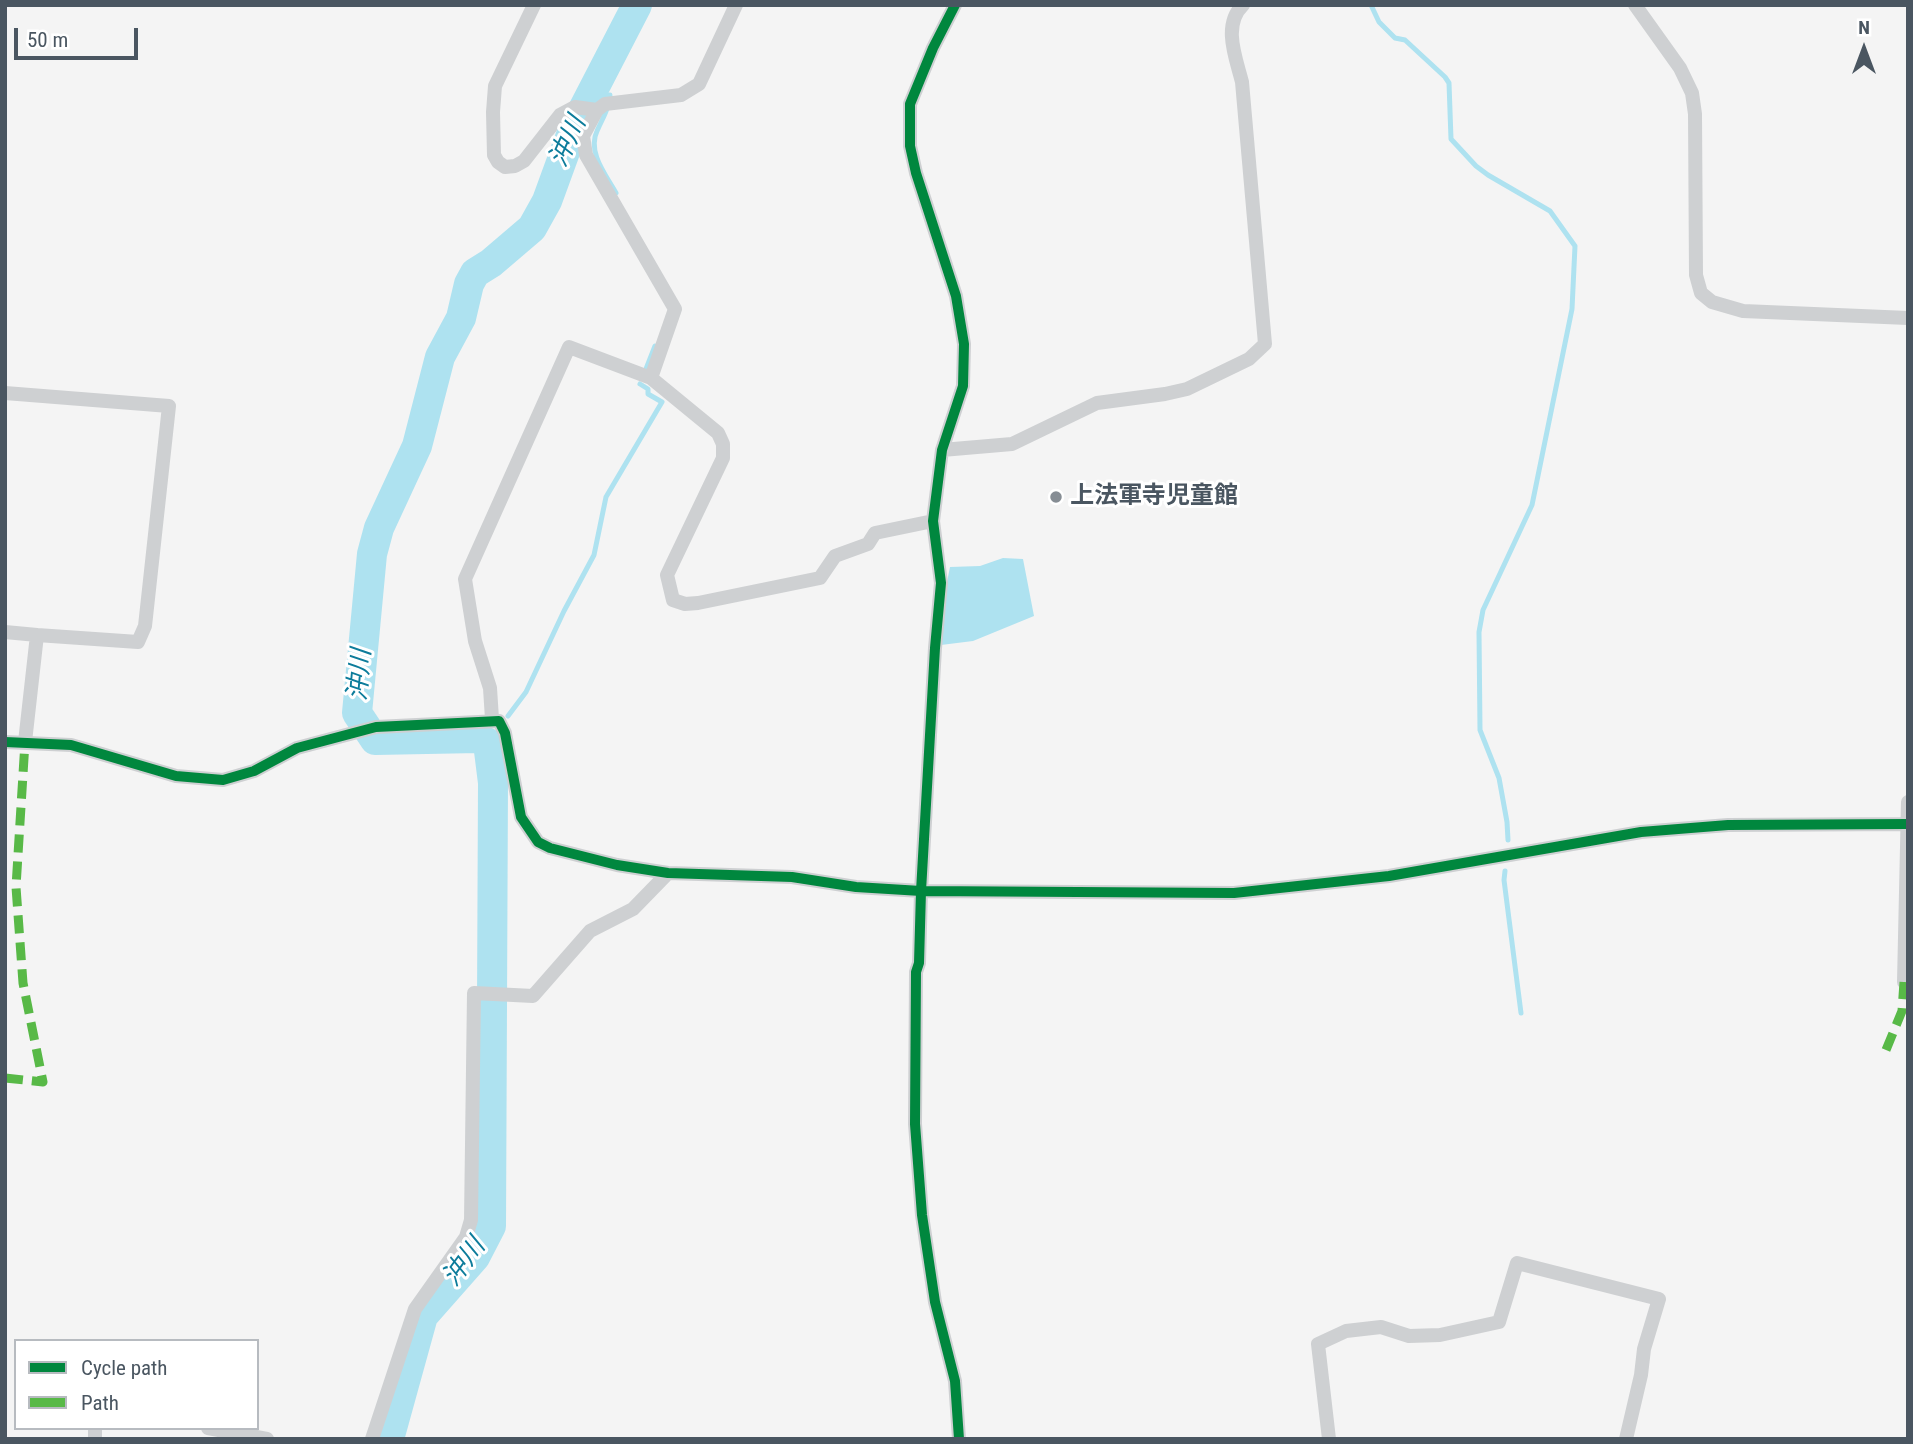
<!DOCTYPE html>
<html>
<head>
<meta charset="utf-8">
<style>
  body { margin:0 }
  #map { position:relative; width:1913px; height:1444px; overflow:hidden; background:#f4f4f4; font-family:"Roboto Condensed",sans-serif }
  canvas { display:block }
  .frame { position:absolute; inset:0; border:7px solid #4a5661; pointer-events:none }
  .legend { position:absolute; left:14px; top:1339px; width:245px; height:91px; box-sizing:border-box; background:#fff; border:2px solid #b7bbc0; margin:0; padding:9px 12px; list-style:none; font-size:21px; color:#4a5661 }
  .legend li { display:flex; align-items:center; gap:14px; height:35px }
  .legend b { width:35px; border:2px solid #b7bbc0 }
  .north { position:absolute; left:1829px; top:14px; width:70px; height:70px; -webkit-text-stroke:5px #fff; paint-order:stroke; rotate:0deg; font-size:19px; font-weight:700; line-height:28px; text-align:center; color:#4a5661 }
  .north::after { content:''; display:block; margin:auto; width:24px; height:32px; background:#4a5661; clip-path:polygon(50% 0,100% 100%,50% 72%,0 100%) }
  .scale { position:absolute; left:14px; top:28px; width:124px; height:32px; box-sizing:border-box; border:4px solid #4a5661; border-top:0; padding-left:9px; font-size:21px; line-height:24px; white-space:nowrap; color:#4a5661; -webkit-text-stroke:5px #fff; paint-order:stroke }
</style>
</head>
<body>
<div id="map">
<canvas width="1913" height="1444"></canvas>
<div class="frame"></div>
<ul class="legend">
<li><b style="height:9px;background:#00873e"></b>Cycle path</li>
<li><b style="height:9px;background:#58b947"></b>Path</li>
</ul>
<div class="north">N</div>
<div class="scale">50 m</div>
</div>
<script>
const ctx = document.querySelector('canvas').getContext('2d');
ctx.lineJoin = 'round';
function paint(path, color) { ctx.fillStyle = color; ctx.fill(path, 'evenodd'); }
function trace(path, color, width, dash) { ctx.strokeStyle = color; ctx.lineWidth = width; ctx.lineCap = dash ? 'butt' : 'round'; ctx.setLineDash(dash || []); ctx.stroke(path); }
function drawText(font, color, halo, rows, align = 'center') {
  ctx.font = font + ' "Roboto Condensed","Noto Sans JP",sans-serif'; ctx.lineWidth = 6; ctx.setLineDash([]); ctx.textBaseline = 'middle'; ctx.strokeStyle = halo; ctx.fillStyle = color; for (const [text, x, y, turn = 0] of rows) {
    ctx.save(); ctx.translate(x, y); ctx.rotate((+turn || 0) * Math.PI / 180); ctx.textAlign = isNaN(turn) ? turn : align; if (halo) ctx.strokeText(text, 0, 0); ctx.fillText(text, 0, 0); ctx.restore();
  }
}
paint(new Path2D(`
  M1003 558 1023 559 1034 616 973 641 941 645 945 592 950 567 980 566Z`), '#aee2f0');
trace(new Path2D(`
  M1371 5 1379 22 1395 38 1405 40 1445 77 1449 83 1451 139 1476 166 1488 175 1550 211 1575 246 1572 309 1532 505 1483 610 1479 632 1480 730 1499 778 1507 822 1508 840
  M590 96 610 95C607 113 604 115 597 131 587 152 606 175 616 193
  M646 369 655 346
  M508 716 526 692 564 611 594 555 606 497 662 402 648 394V389L640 384
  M488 743 494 735
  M1505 871 1504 880 1521 1013`), '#aee2f0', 5);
trace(new Path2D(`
  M389 1439 423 1316 475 1257 491 1226 493 783 488 743 478 738 375 740 357 713 372 554 379 528 417 446 440 357 461 318 469 284 475 273 491 263 532 228 547 201 574 127 637 5`), '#aee2f0', 30);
trace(new Path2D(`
  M534 5 495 86 493 112 494 155 498 162 505 167 515 166 524 161 560 115 575 107 597 110 605 104 681 95 699 84 736 5
  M955 5 933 48 910 104V146L916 173 956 296 964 344 963 386 942 450 933 521 941 583 935 648 921 891 919 963 916 972 915 1124 922 1215 935 1302 955 1381 959 1439
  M1635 5 1680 68 1692 93 1695 114 1696 275 1701 293 1712 302 1743 311 1908 318
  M597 110 583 136 586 155 675 309 651 378
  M5 393 169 406 145 626 138 642 37 635 25 742
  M942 450 1012 444 1097 403 1165 394 1187 389 1249 359 1265 344 1242 82C1236 58 1222 25 1243 5
  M5 632 37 635
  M492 719 490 688 475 641 465 579 569 347 651 378 718 433 723 444V458L667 575 673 600 685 604 698 603 820 578 835 556 868 544 875 533 933 521
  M5 742 71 745 176 776 223 780 254 771 297 748 376 727 499 721 505 733 521 817 538 842 550 848 617 865 668 873 792 877 856 887 921 891 1234 893 1389 876 1641 832 1728 825 1907 824
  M1904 982 1908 802
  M208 1428 267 1439
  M95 1439V1428
  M372 1439 415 1309 466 1237 471 1220 474 993 533 996 590 931 633 909 668 873
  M1329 1439 1318 1344 1346 1331 1381 1327 1409 1336 1440 1335 1499 1322 1517 1263 1659 1299 1644 1349 1641 1375 1626 1439`), '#ced0d2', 14);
trace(new Path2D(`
  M1886 1050 1902 1011 1904 982
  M5 1078 43 1082 23 983 16 887 25 742`), '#58b947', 9, [18, 9]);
trace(new Path2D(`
  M955 5 933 48 910 104V146L916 173 956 296 964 344 963 386 942 450 933 521 941 583 935 648 921 891 919 963 916 972 915 1124 922 1215 935 1302 955 1381 959 1439
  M5 742 71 745 176 776 223 780 254 771 297 748 376 727 499 721 505 733 521 817 538 842 550 848 617 865 668 873 792 877 856 887 921 891 1234 893 1389 876 1641 832 1728 825 1907 824`), '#00873e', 10);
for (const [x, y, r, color] of [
  [1056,497,7,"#868d94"]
]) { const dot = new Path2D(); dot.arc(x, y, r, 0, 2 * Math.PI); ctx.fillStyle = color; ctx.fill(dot); trace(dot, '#fff', 2.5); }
drawText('bold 24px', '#4a5661', '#fff', [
  ["上法軍寺児童館",1070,497]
], 'left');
drawText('italic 26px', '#0c7c9b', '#fff', [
  ["沖川",569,142,-66],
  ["沖川",361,675,-85],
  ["沖川",465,1263,-54]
]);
</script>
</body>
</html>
